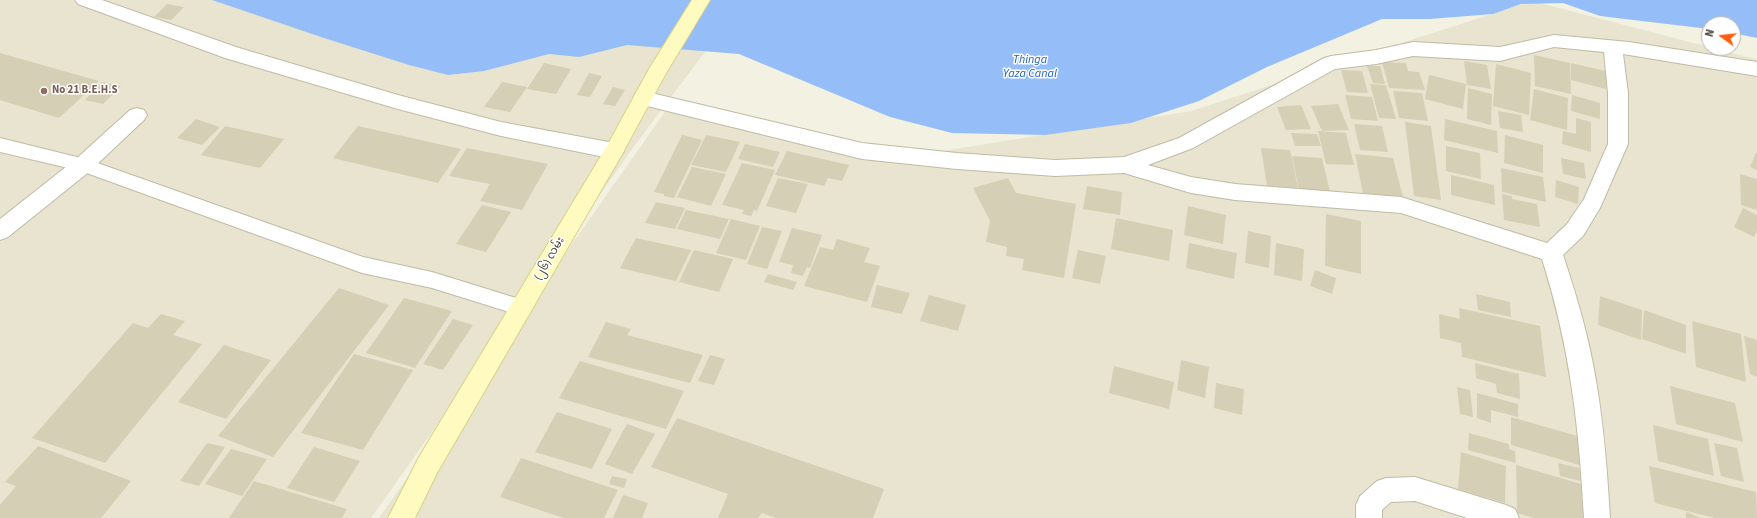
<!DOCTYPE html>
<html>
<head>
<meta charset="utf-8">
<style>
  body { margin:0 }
  #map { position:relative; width:1757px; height:518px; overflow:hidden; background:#f3f1e1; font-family:"Source Sans 3",sans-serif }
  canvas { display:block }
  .north { position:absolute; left:1701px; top:16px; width:40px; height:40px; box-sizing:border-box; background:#fff; border:1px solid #b5b3ad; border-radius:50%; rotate:285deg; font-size:11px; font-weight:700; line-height:16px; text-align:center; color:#454132 }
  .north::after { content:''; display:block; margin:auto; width:14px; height:18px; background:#ff5d0d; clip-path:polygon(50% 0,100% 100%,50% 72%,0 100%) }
</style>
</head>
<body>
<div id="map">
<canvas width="1757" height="518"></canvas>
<div class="north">N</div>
</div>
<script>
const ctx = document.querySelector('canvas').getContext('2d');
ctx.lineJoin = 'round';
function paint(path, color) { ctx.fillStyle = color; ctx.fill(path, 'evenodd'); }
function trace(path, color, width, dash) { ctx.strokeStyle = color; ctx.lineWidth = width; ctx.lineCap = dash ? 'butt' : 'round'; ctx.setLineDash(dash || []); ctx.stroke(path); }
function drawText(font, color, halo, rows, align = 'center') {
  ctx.font = font + ' "Source Sans 3","Noto Sans Myanmar",sans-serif'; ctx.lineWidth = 3; ctx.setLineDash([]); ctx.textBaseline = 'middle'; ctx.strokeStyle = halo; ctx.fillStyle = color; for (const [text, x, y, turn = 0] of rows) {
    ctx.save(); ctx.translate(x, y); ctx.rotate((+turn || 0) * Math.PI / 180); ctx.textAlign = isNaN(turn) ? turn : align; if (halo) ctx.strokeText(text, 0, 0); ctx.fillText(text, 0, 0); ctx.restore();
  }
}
paint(new Path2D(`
  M0 0H744L635 145 371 518H0Z
  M1532 1 1709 47V48L1757 59V518H379L667 109 887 160 1191 111Z`), '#e8e4cf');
paint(new Path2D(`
  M212 0H1757V38L1733 33V24H1709V29L1600 16 1563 3 1521 4 1493 14 1430 19H1382L1267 67 1199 101 1131 123 1045 135 952 133 890 117 739 54 627 45 579 57 549 54 484 71 448 75 409 65 324 38Z`), '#95bef8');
paint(new Path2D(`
  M167 4 184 7 171 20 154 17Z
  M0 53 99 81 59 118 0 100Z
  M1534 55 1570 63 1571 94 1535 86Z
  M1464 61 1487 65 1491 89 1467 85Z
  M1382 62 1406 63 1408 71 1419 72 1425 90 1389 88Z
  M544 63 571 69 556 94 527 89Z
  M1571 63 1606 71V89L1571 80Z
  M1496 64 1531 73 1529 115 1493 106Z
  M1367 66H1380L1385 84 1373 83Z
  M1341 70 1362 71 1368 93 1347 92Z
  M589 73 602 76 590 97 577 95Z
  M1429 75 1466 84 1463 109 1425 99Z
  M102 82 121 86 103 104 85 100Z
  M502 82 527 87 510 112 484 107Z
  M1370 84 1386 85 1396 119 1379 118Z
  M613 87 625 90 615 106 603 104Z
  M1468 88 1492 94 1491 125 1467 119Z
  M1534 89 1568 98 1567 130 1530 120Z
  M1393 91 1422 93 1428 121 1399 118Z
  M1345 95 1372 97 1378 121 1351 119Z
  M1572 95 1600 103V119L1571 111Z
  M1338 104 1349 130 1322 131 1311 106Z
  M1301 105 1311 129 1286 130 1277 107Z
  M1498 111 1521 115 1523 132 1500 128Z
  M1576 118 1591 122V152L1562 144 1563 131 1576 134Z
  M196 119 220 127 202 145 177 138Z
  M1445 119 1497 131 1498 153 1444 140Z
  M1405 122 1431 126 1441 200 1414 196Z
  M1354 124 1382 126 1388 152 1360 150Z
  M225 126 284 139 260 168 201 155Z
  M358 126 461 149 438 183 333 158Z
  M1318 131 1346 133 1354 165 1326 164Z
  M1291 133 1317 134 1321 146H1295Z
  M682 135 702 140 674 198 664 196V194L654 192Z
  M706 135 740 142 726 172 691 165Z
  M1505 135 1543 145V173L1504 163Z
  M745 144 780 152 773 167 738 159Z
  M1446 146 1480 153 1481 179 1446 171Z
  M467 148 548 164 522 210 480 201 490 184 449 176Z
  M1261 148 1290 150 1298 188 1267 186Z
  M787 151 849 165 842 181 828 178 824 186 775 175Z
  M1756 153H1757V170L1750 167Z
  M1355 154 1393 158 1403 197 1363 193Z
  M1292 156 1322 158 1331 196 1300 195Z
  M1561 158 1584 163 1586 179 1563 174Z
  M742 163 775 170 757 211 754 210 751 216 742 214 744 210 722 205Z
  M692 167 726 174 711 206 677 197Z
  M1501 168 1543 177 1546 202 1502 192Z
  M1740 174 1757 179V210L1741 205Z
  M1451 175 1494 185 1495 205 1451 195Z
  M778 178 808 184 796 213 766 206Z
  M1008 178 1016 193 1076 204 1064 278 1022 270 1024 259 1006 256 1007 247 986 242 990 221 973 188Z
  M1556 180 1579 187 1578 204 1555 197Z
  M1087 186 1122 192 1120 215 1083 209Z
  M1502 194 1512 196V199L1537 204 1540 227 1504 220Z
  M656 202 685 208 675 229 645 223Z
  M482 205 511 212 486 252 456 244Z
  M1188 206 1226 215 1223 244 1184 235Z
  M1743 208 1757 215V231L1754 237 1734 227Z
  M686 210 729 219 720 239 677 229Z
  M1326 214 1361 221V274L1325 266Z
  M1116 218 1173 230 1169 261 1111 249Z
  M731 219 760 226 746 260 716 253Z
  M762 227 782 231 767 269 747 264Z
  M792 228 822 235 810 268 807 267 803 276 791 273 793 265 779 262Z
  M1248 231 1271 236 1269 268 1245 263Z
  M636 238 691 250 676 281 620 268Z
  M837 239 870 248 864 262 880 266 867 302 804 286 820 247 833 250Z
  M1189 243 1237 253 1234 279 1186 268Z
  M1276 243 1304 249 1302 281 1274 275Z
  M694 250 733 259 719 292 679 282Z
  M1078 250 1106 256 1100 284 1072 278Z
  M1315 270 1336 278 1332 294 1310 286Z
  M768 274 797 282 793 290 764 282Z
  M877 285 910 293 902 314 871 307Z
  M339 288 389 305 273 457 218 436Z
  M1476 294 1510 302 1511 317 1478 310Z
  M929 295 966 305 958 331 920 321Z
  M1600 296 1642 310 1641 340 1598 325Z
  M404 298 452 311 415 368 366 353Z
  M1459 308 1540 326 1546 377 1462 357 1461 343 1440 338 1439 314 1460 319Z
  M1644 310 1686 325V354L1642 339Z
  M161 314 185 321 173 335 202 344 105 463 32 438 133 323 148 328Z
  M453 319 473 325 443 370 423 364Z
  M1692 321 1741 334 1746 382 1696 367Z
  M606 322 631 329 627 335 703 355 690 383 588 357Z
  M1744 336 1757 340V377L1750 374Z
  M224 345 271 360 226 419 178 402Z
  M354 354 413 370 363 450 301 433Z
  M710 355 725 359 714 385 698 381Z
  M1181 360 1209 367 1205 398 1177 390Z
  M580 361 684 391 666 429 559 398Z
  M1475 363 1519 374 1520 399 1497 393 1496 384 1476 378Z
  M1114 366 1174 382 1169 409 1109 393Z
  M1216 383 1244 389 1242 415 1214 408Z
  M1670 386 1735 403 1743 442 1676 424Z
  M1457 387 1470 390 1473 417 1460 414Z
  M1477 393 1518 404V417L1491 410V423L1477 418Z
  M557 412 612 429 592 469 535 452Z
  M1511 417 1584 438 1586 467 1511 445Z
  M677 418 884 489 873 518H776L762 513 758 518H718L728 494 651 467Z
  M627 424 655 434 632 474 605 464Z
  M1653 425 1708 439 1714 476 1658 461Z
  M1469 433 1509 444V449L1515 451 1516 463 1468 450Z
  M207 443 225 447 199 486 180 481Z
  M1714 443 1737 448 1744 482 1721 476Z
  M38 446 131 481 101 518H0V505L16 486 5 482Z
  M314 447 360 461 334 502 287 488Z
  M231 449 267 459 242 496 205 484Z
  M1461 452 1506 466 1505 503 1458 489Z
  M521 458 618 490 604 518H564L500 497Z
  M1558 463 1579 468 1581 481 1560 476Z
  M1516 465 1588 486 1590 518H1534L1517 513Z
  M1649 466 1756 492 1757 518H1715L1655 503Z
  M612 476 627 479 624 488 609 484Z
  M254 481 347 509 342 518H229Z
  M623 495 648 503 642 518H613Z
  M1686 512 1701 518H1686Z`), '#d5cfb6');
const lane = new Path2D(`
  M0 138 89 160 363 257 432 272 529 302 532 308 529 314 522 316 432 288 362 273 81 171 0 152Z`);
const street = new Path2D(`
  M75 0H102L239 48 398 95 501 122 614 143 621 146 624 151 621 156 614 159 501 136 398 109 225 58 78 4Z
  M1554 35 1629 42 1757 62V76L1623 54 1628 93V144L1600 208 1583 236 1563 255C1575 291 1586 327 1593 364 1603 415 1607 466 1610 518H1584C1579 426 1570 347 1542 259L1401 213 1235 200 1191 193 1124 173 1055 176 957 169 862 159 643 105 636 103 633 98 636 93 643 91 862 143 957 153 1055 160 1124 157 1179 138 1324 58 1331 56 1376 50 1413 42 1500 47ZM1554 47 1604 52 1608 93V144L1584 199 1567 224 1547 243 1401 197 1235 184 1191 177 1148 165 1193 148 1335 69 1376 64 1413 56 1500 61Z
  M137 108 144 110 147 115 144 120 90 171 8 237 0 240V219L76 159 130 110Z
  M1415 477 1506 505 1515 509 1519 518H1467L1415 501 1391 502 1382 510V518H1356V505L1360 496 1377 481 1386 478Z`);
const secondary = new Path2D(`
  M692 0H710L665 75 621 156 437 473 415 518H388L419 457 607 146 649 69Z`);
trace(lane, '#bfbba4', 2);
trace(street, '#bfbba4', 2);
trace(secondary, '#d9d28b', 2);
paint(lane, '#fff');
paint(street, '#fff');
paint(secondary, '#fffbc0');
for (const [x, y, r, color] of [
  [44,91,4,"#8d6e63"]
]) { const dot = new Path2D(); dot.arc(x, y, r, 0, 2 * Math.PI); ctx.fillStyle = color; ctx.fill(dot); trace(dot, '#fff', 1.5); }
drawText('bold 11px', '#785e54', '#fff', [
  ["No 21 B.E.H.S",52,91]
], 'left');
drawText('11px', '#454132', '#fff', [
  ["(၂၆) လမ်း",550,259,-60]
]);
drawText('italic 12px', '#1f5dbc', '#fff', [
  ["Thinga",1030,60],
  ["Yaza Canal",1030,74]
]);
</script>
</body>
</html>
